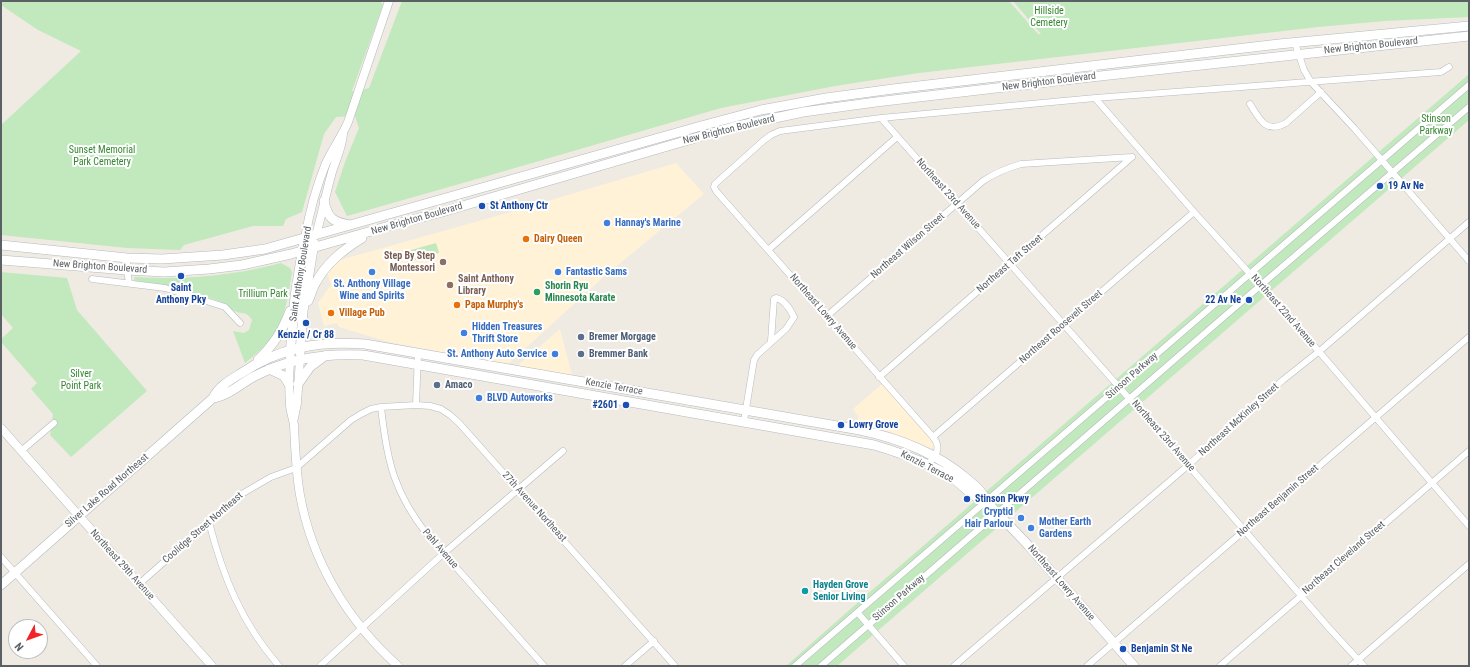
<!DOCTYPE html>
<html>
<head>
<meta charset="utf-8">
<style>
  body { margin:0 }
  #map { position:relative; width:1470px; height:667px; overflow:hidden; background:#efebe3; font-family:"Roboto Condensed",sans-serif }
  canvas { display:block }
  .frame { position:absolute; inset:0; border:2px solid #5b6064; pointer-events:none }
  .north { position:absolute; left:8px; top:619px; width:40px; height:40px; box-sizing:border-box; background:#fff; border:1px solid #bdbfc1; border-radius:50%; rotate:229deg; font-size:11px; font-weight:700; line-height:16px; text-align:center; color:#5b6064 }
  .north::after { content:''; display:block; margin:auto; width:14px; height:18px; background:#f32429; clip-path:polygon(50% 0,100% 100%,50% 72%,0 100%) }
</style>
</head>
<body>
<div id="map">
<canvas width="1470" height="667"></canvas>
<div class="frame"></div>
<div class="north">N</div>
</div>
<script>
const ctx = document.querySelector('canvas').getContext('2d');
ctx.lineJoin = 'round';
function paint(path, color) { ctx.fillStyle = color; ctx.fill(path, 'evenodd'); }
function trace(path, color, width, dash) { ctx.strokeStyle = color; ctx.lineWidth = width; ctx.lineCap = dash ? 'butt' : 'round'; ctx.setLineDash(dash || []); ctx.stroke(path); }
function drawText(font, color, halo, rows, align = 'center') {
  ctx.font = font + ' "Roboto Condensed",sans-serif'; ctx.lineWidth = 4; ctx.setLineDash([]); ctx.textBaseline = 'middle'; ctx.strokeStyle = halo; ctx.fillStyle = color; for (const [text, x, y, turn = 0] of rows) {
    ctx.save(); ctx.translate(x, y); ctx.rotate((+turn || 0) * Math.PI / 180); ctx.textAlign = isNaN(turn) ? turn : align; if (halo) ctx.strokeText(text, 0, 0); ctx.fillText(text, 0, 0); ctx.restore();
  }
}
paint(new Path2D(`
  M676 163 704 194 607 274 507 365 389 342 339 327 337 323 324 326 318 303 331 285 327 273 340 260 507 213Z
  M560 329 572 375 517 366Z
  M882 384 932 441 935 446 934 449 885 431 854 424 858 420V416L853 409Z`), '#fff2d7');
paint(new Path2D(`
  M1 1H380L383 5 352 91H357L369 88 402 1H1009L1038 34H1041L1013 1H1469V17L1385 21 1318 27 919 73 835 86 721 108 491 175 347 216 335 192 345 162 359 128 355 116 336 117 324 134 302 212 286 219 283 226H253L184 245 180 250 127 248 1 235V125L81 51 38 30 1 5Z
  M1469 74V120L837 666H786L864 597Z
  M436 243 439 253 408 262 406 260 404 252Z
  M281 263 290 268 292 272C285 316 282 335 245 363L233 331 244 333 249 330 252 320C246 311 245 315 237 312 231 310 226 304 221 302 193 292 164 284 135 281L134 279 135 277C167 279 200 278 232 273 248 271 265 267 281 263Z
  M1 272 67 278 77 310 147 391 71 457 50 435 53 414 31 389 37 383 1 342V339L13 328 1 314Z`), '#c2e8bd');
const minor = new Path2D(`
  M1295 43 1304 70 1311 82 1354 128 1469 261
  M1095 98 1194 212 1291 319 1469 526
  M1250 104C1260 120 1266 134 1286 123L1321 92
  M881 118 1188 465 1329 628 1364 666
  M768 250 897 137
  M127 258V270L129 283
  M92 279 165 288 225 307 240 323
  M827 316 983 181C995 173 1007 168 1021 164L1132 157
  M879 377 1132 157
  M416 405 418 353
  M381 407C387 462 394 493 429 537L544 666
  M744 421 754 360 757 355 786 329 794 317C790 309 785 300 776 298L774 299 771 341
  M933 437 716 191 714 187 715 184 763 141 771 135 780 131 881 118 1095 98 1441 72 1449 67
  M21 451 54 423
  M927 465C936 456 942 448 933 437L1194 212
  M209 522C223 577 241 622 279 666
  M1 557 97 666
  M139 584 240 495 271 477 296 468 351 420 361 414 371 409 381 407 416 405 430 406 441 409 450 415 459 423 675 666
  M858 613 904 666
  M320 666 444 553 563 451
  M625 666 654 641
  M795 666 1469 85
  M821 666 1226 315 1469 107
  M954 666 1185 468 1283 380 1322 349 1469 222
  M1087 666 1469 337
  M1220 666 1469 451
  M1351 666 1469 564`);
const tertiary = new Path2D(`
  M316 235C322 214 326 193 332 172 336 159 342 148 343 134
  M305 238C309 214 317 185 326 163 333 148 342 136 348 122L389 1
  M290 361C289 375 289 390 290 404 290 411 293 418 294 425 295 448 296 472 300 495 312 562 348 621 398 666
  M294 418 297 403 300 359
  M1 428 212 666`);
const secondary = new Path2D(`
  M324 201C328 219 333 222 350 225
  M1 245 127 258 162 259 223 255 265 249 701 126 761 110 826 98 893 89 1279 44 1469 26
  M1 260 127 270 164 272 209 269 242 265 291 254 389 226 442 212 733 127 803 112 876 102 1082 78 1469 36
  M308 301C311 295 312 289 315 284 326 263 343 250 362 238
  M300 353 303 311 314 243
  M290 356 295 296 303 247
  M258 360C274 344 282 332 290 311
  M269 369 284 376 289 384
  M298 384 310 367 326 355
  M213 398C228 396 240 384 253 377 288 358 324 353 363 355L874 445C901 453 930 463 954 479 965 487 972 498 986 501
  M1 585 213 398C218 387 230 380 240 374 280 347 318 341 365 344L860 430C898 438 936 453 966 478 974 485 983 491 986 501L1028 545 1134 666`);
trace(minor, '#b5babe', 7);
trace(tertiary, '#b5babe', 9);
trace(secondary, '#b4b9be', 10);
trace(minor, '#fff', 6);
trace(tertiary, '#fff', 8);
trace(secondary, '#fff', 9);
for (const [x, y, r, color] of [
  [1380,186,4,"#1a4fb4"],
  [482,206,4,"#1a4fb4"],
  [607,223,4,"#3f7fe0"],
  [526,239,4,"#e8710a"],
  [443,262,4,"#8d6e63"],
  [372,272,4,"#3f7fe0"],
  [558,272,4,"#3f7fe0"],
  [181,276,4,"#1a4fb4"],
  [450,285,4,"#8d6e63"],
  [537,292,4,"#2e9e5b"],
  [1249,300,4,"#1a4fb4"],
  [457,305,4,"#e8710a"],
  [331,313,4,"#e8710a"],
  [306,323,4,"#1a4fb4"],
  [464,333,4,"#3f7fe0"],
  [581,337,4,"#5c6f8a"],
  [555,354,4,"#3f7fe0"],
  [581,354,4,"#5c6f8a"],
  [437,385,4,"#5c6f8a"],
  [479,398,4,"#3f7fe0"],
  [626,405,4,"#1a4fb4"],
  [841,425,4,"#1a4fb4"],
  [967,499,4,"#1a4fb4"],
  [1021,518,4,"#3f7fe0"],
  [1031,528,4,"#3f7fe0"],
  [805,591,4,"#0f9aa8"],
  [1123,649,4,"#1a4fb4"]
]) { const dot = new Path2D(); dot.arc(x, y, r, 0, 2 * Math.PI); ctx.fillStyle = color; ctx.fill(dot); trace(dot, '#fff', 1.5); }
drawText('10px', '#348630', '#fff', [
  ["Hillside",1049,11],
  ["Cemetery",1049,23],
  ["Stinson",1436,119],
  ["Parkway",1436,131],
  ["Sunset Memorial",102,150],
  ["Park Cemetery",102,162],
  ["Trillium Park",263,294],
  ["Silver",81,374],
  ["Point Park",81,386]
]);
drawText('10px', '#5b6064', '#fff', [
  ["New Brighton Boulevard",1371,46,-6],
  ["New Brighton Boulevard",1049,82,-7],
  ["New Brighton Boulevard",729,130,-14],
  ["Northeast 23rd Avenue",948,194,48],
  ["New Brighton Boulevard",417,219,-16],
  ["Northeast Wilson Street",908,246,-41],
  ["Northeast Taft Street",1010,264,-41],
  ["New Brighton Boulevard",100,267,4],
  ["Saint Anthony Boulevard",301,274,-81],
  ["Northeast 22nd Avenue",1283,311,49],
  ["Northeast Lowry Avenue",823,312,49],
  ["Northeast Roosevelt Street",1061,327,-41],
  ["Stinson Parkway",1132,376,-41],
  ["Kenzie Terrace",614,387,10],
  ["Northeast McKinley Street",1239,420,-42],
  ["Northeast 23rd Avenue",1163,436,49],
  ["Kenzie Terrace",927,467,27],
  ["Silver Lake Road Northeast",107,491,-41],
  ["Northeast Benjamin Street",1278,501,-41],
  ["27th Avenue Northeast",534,507,48],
  ["Coolidge Street Northeast",203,528,-41],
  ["Pahl Avenue",440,549,49],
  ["Northeast Cleveland Street",1344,558,-41],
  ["Northeast 29th Avenue",122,565,48],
  ["Northeast Lowry Avenue",1061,583,49],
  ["Stinson Parkway",899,598,-41]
]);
drawText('bold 10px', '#164399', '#fff', [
  ["19 Av Ne",1388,186],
  ["St Anthony Ctr",490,206],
  ["Saint",181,288,"center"],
  ["Anthony Pky",181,300,"center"],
  ["22 Av Ne",1241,300,"right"],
  ["Kenzie / Cr 88",306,335,"center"],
  ["#2601",618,405,"right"],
  ["Lowry Grove",849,425],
  ["Stinson Pkwy",975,499],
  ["Benjamin St Ne",1131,649]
], 'left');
drawText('bold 10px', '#366cbe', '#fff', [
  ["Hannay's Marine",615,223],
  ["Fantastic Sams",566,272],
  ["St. Anthony Village",372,284,"center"],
  ["Wine and Spirits",372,296,"center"],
  ["Hidden Treasures",472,327],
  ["Thrift Store",472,339],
  ["St. Anthony Auto Service",547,354,"right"],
  ["BLVD Autoworks",487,398],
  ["Cryptid",1013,512,"right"],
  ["Hair Parlour",1013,524,"right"],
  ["Mother Earth",1039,522],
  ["Gardens",1039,534]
], 'left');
drawText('bold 10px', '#c56008', '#fff', [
  ["Dairy Queen",534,239],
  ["Papa Murphy's",465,305],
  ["Village Pub",339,313]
], 'left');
drawText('bold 10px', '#785e54', '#fff', [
  ["Step By Step",435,256],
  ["Montessori",435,268],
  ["Saint Anthony",458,279,"left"],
  ["Library",458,291,"left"]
], 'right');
drawText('bold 10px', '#27864d', '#fff', [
  ["Shorin Ryu",545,286],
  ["Minnesota Karate",545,298]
], 'left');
drawText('bold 10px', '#4e5e75', '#fff', [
  ["Bremer Morgage",589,337],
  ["Bremmer Bank",589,354],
  ["Amaco",445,385]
], 'left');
drawText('bold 10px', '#0d838f', '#fff', [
  ["Hayden Grove",813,585],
  ["Senior Living",813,597]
], 'left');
</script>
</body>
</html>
